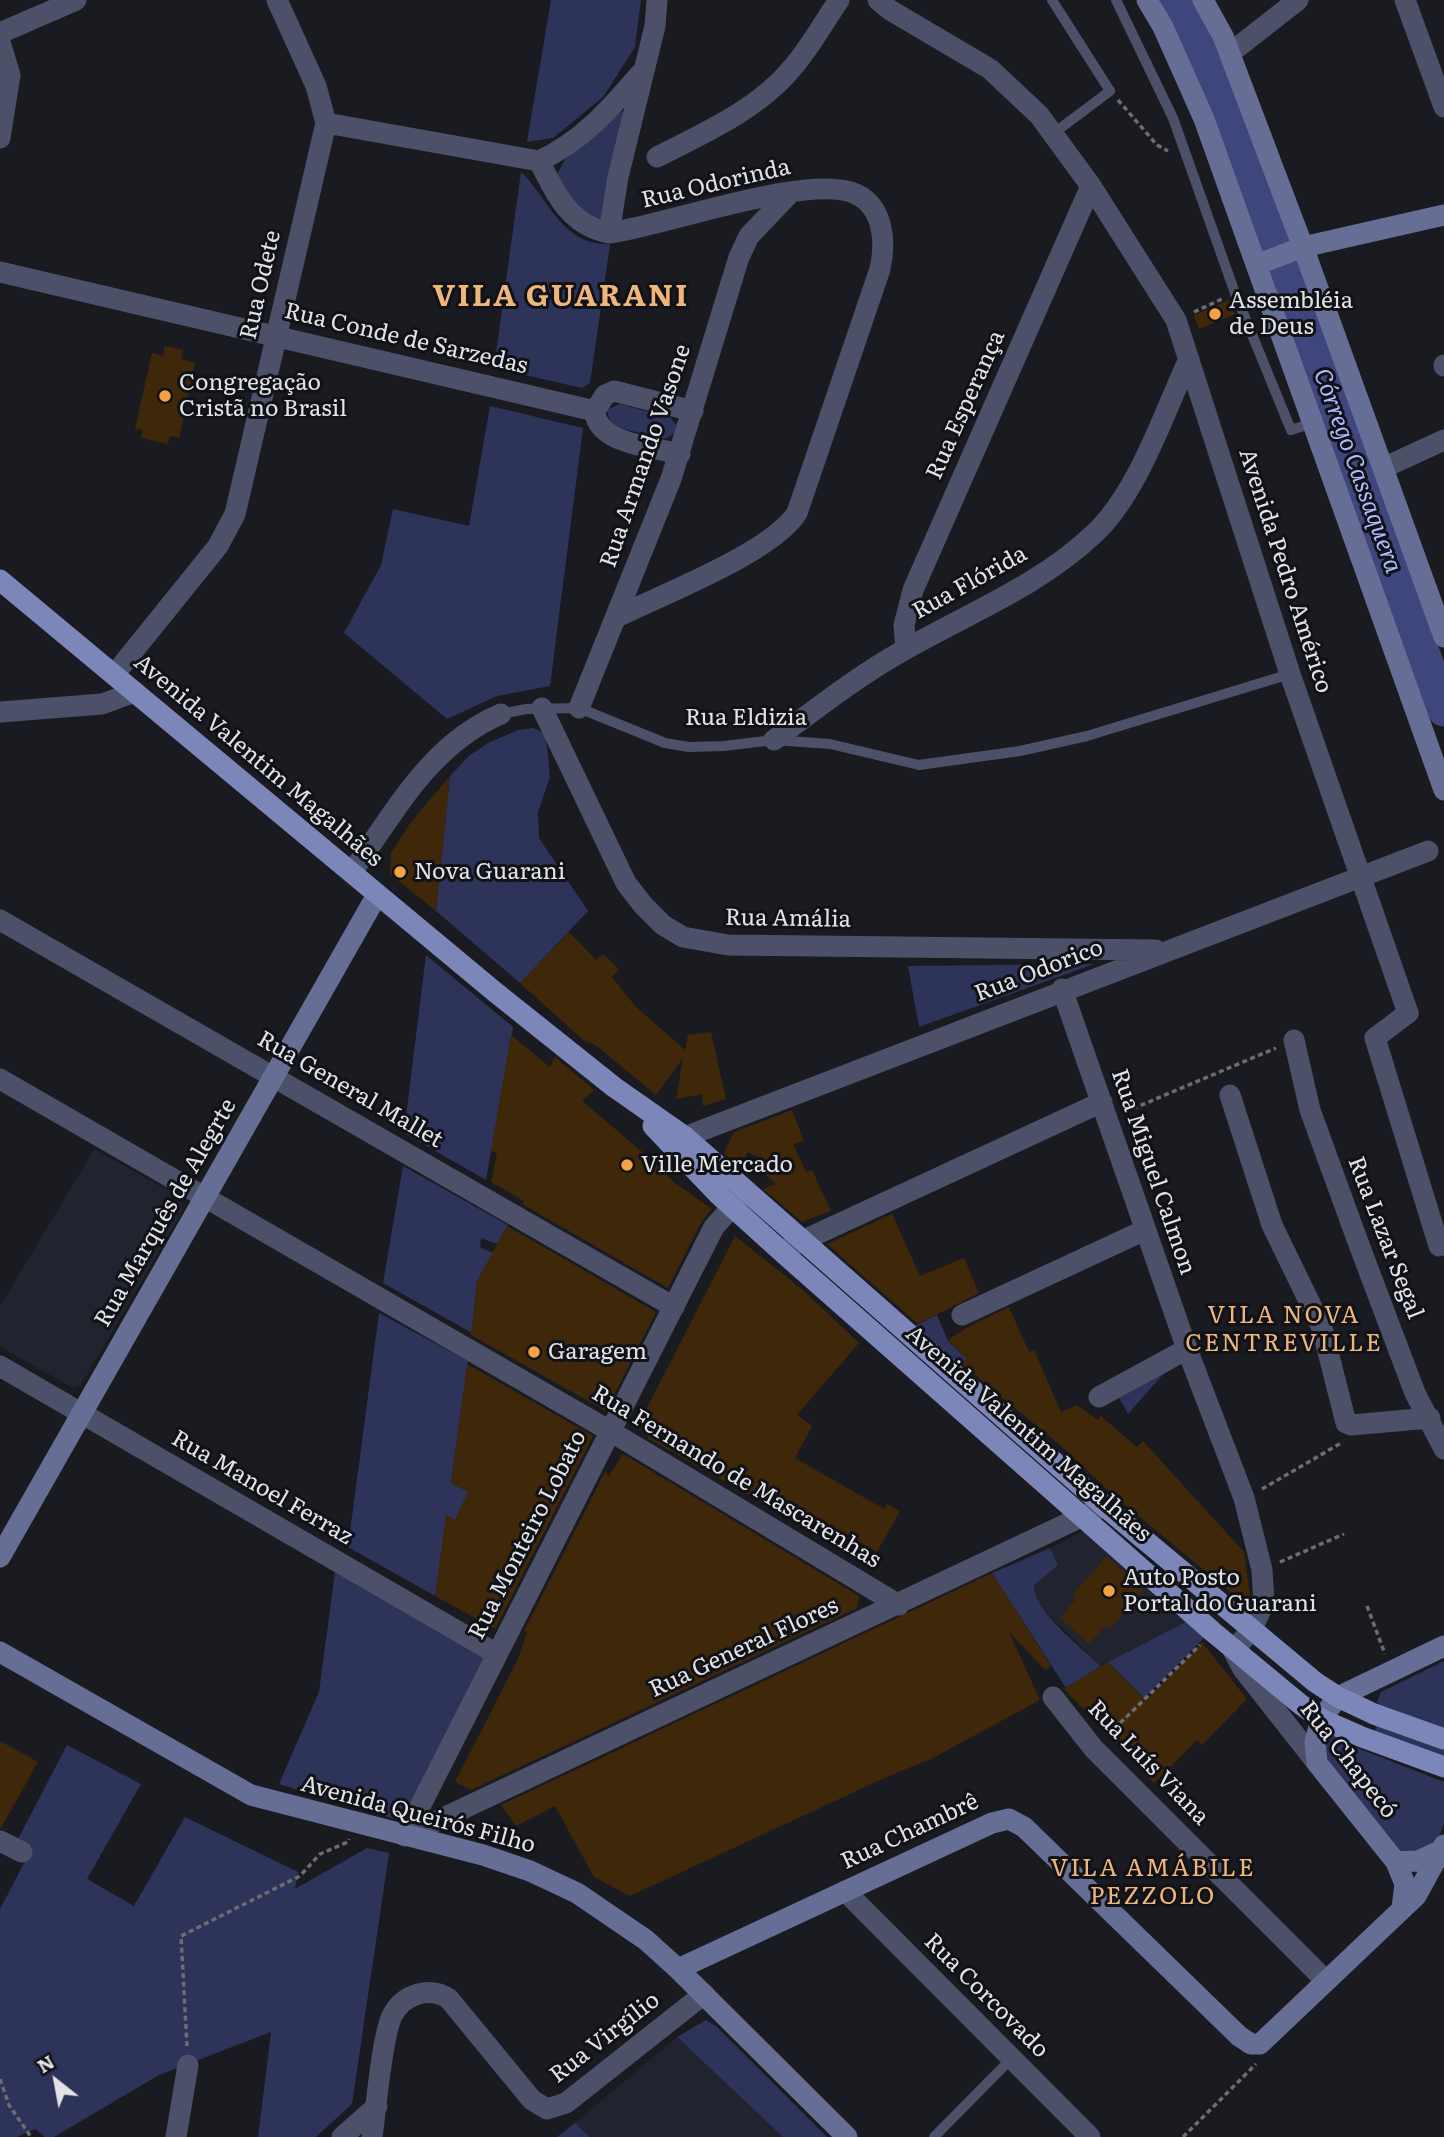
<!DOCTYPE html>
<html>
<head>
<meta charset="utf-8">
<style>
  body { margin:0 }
  #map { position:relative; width:1444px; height:2137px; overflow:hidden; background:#1a1b21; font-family:Literata,serif }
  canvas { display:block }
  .north { position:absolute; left:21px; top:2046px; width:70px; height:70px; -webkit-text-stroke:5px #111217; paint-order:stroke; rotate:329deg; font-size:19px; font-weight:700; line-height:28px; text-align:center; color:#e2e3e7 }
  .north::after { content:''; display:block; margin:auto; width:24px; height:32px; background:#e2e3e7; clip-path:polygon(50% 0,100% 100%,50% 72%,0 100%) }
</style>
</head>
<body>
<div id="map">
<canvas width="1444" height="2137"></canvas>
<div class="north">N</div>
</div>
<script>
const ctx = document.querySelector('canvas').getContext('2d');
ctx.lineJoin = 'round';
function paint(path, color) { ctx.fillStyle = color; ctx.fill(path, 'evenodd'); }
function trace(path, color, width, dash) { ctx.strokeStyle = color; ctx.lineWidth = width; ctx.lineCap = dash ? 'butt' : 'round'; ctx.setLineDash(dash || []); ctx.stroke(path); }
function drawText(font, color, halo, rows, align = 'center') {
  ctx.font = font + ' Literata,serif'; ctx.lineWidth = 6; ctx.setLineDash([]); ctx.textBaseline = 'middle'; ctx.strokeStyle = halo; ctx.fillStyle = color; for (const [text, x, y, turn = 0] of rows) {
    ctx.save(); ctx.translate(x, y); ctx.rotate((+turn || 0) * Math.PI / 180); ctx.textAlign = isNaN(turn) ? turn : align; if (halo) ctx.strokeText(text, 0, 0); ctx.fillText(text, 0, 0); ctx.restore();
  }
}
paint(new Path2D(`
  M94 1149 178 1196 183 1210 81 1385 73 1388 0 1347V1306Z
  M1087 1529 1188 1621 1101 1666 1041 1608 1034 1593V1585L1058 1565 1050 1548Z
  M677 2037 783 2137H590L575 2123Z`), '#21232e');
paint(new Path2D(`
  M551 0H641L635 47 603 97 553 138 527 142Z
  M621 110 626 117 600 222 580 212 556 176 567 156Z
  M521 172C550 200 562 246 610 244L590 383 582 388 494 368Z
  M620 404 671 418 676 425 675 433 665 439 611 426 607 410Z
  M490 406 583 428 550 686 497 696 447 719 344 633 381 565 393 509 469 526Z
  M533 728 546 734 550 777 538 812 539 838 588 911 520 983 436 911 450 776 470 755 490 742 518 730Z
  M426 955 513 1027 486 1180 404 1133Z
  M1094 964 919 1027 908 966Z
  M403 1166 508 1225 497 1244 481 1238 480 1247 493 1253 477 1281 472 1333 383 1283Z
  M379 1313 468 1361 451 1483 502 1508 487 1513 465 1499 455 1520 447 1516 435 1596 348 1547Z
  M937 1315 948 1341 967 1359 960 1366 913 1327Z
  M1166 1371 1128 1414 1119 1398Z
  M1050 1548 1058 1565 1034 1585C1033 1611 1082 1648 1101 1666L1066 1688 992 1573Z
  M335 1572 497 1654 411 1824 279 1784 319 1692Z
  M1188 1621 1204 1638 1144 1698 1108 1662Z
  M1444 1661V1729L1380 1708 1377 1702 1381 1692Z
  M1376 1725 1444 1747V1758L1375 1731Z
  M1328 1731 1355 1747 1444 1782V1823L1436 1847 1420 1855 1402 1852 1323 1756Z
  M67 1745 141 1784 87 1879 134 1906 185 1817 298 1872 295 1889 367 1848 389 1853 352 2104 316 2137H258L271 2032 159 2075 54 2137H45L35 2129 17 2137H0V1909L32 1848 18 1839Z
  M706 2020 716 2026 827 2137H783L677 2037Z
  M575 2123 590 2137H557Z`), '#2e335a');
trace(new Path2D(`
  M1176 0 1214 76 1444 710`), '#3f467d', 33);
paint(new Path2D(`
  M1229 300 1235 314 1199 329 1194 315Z
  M165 346 183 350 181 359 195 363 179 438 170 436 168 444 141 438 143 430 135 429 152 353 163 356Z
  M450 776 442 854 436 911 390 874 391 853 411 822Z
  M569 932 596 960 603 954 619 969 612 977 635 1006 685 1050 688 1035 711 1032 726 1099 703 1106 702 1094 676 1099 683 1058 656 1095 597 1046 582 1039 520 983Z
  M511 1035 550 1067 555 1057 594 1090 582 1101 646 1155 675 1183 712 1209 702 1221 668 1288 522 1204 524 1201 491 1182 497 1153 491 1151Z
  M792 1110 804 1141 793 1144 806 1172 812 1170 831 1211 802 1222 763 1189 776 1184 765 1174 771 1164 748 1152 743 1162 736 1165 724 1153 734 1132Z
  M892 1214 920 1276 964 1258 979 1293 918 1324 827 1244Z
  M507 1226 656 1312 606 1411 471 1335 477 1281Z
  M735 1236 804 1291 859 1343 797 1415 812 1426 795 1458 884 1509 887 1504 900 1511 877 1552 776 1494 769 1506 649 1439 641 1428 644 1414Z
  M1009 1307 1029 1352 1034 1350 1061 1412 1077 1405 1098 1420 1101 1416 1137 1447 1143 1441 1244 1552 1250 1595 1244 1603 1112 1494 1067 1451 962 1364 967 1359 948 1340 968 1327Z
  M467 1364 593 1436 495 1629 435 1596 446 1515 455 1520 468 1492 451 1483Z
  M623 1454 859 1596 857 1608 471 1790 455 1782 518 1659 527 1632 524 1631 606 1470 608 1477Z
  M1107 1556 1144 1589 1110 1629 1106 1625 1089 1644 1060 1618 1076 1599 1072 1595Z
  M992 1573 1051 1666 1045 1670 1009 1632 1040 1700 931 1759 891 1775 630 1896 594 1877 555 1806 516 1826 501 1805Z
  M1202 1642 1247 1699 1202 1745 1197 1740 1154 1783 1064 1689 1108 1662 1146 1701Z
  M0 1741 38 1762 1 1828H0Z`), '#3f270a');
trace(new Path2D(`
  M1118 100 1157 145 1168 151
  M1194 312 1222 299
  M1125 1112 1276 1048
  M1262 1489 1343 1442
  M1280 1562 1344 1534
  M1367 1606 1385 1654
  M1108 1735 1200 1645
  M187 2046 181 1936 300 1876 320 1854 348 1842 349 1839
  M0 2079 9 2105 31 2137
  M1183 2137 1256 2064`), '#6c6d72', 3.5, [5, 3.5]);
trace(new Path2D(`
  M1052 0 1110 91 1054 133
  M1116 0 1173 118 1235 293 1291 430 1313 423
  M501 714 526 709 579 708 665 743 689 747 724 746 774 740 830 744 919 765 1020 751 1087 736 1290 674
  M934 2137 1012 2058`), '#4c5169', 10);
trace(new Path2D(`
  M878 0 890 10 990 69 1039 115 1091 186 1176 320 1290 674 1408 1013 1375 1038 1439 1246 1444 1244
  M1405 0 1444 107
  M0 33 76 0
  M0 42 10 75 0 138
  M1229 54 1298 0
  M326 123 539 161C556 194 569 225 609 233 664 226 811 172 856 194 884 207 886 243 880 269L797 513C771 553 663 594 617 617
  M657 157C704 133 759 109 793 67 810 47 824 22 839 0
  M539 161C582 141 610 109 640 74
  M609 233 618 177 655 26 657 0
  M0 272 595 411
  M1444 365V366
  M680 454C654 447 596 444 595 411L605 395 614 391 693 411
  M1383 468 1444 440
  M906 649 904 625 913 590 1091 186
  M114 675 218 546 235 514 326 123 316 86 277 0
  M542 708 626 883 643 905 663 925 683 937 728 945 1156 950
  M579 708 671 479 739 257 749 236 791 192
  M0 712 102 704 135 692
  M774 740C817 708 859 675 906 649 971 612 1041 585 1096 532 1139 490 1164 413 1189 359
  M352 872C395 812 430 744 501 714
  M0 920 674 1307
  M1062 989 1187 1349 1244 1498 1262 1570 1264 1603 1251 1631 1233 1650 1243 1669 1317 1763
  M1294 1040 1310 1110 1358 1242 1415 1393 1444 1449
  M0 1079 610 1431 899 1605
  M1230 1095 1272 1225 1322 1328 1346 1423 1351 1425 1430 1418
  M669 1143 1428 851
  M789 1247 1102 1102
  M962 1315 1145 1230
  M0 1366 497 1654
  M1099 1397 1187 1349
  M1053 1697 1094 1749 1326 1981
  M405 1836 1096 1510
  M405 1836 714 1227 743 1195
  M0 1841 22 1852
  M845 1891 1090 2137
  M176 2137 188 2065
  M342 2137 377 2106
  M372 2137C376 2111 382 2033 393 2014 404 1994 430 1986 449 1999L532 2100 547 2109 566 2103 704 1994`), '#4c5169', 21);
trace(new Path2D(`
  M1147 0 1163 27 1204 119 1444 790
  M1203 0 1223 36 1303 247 1444 637
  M1256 265 1303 247 1444 215
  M0 1557 377 895
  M0 1652 251 1795 483 1855 530 1871 577 1893 646 1940 678 1969 847 2137
  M1396 1862 1418 1861 1442 1850
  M1402 1908 1405 1884 1396 1862 1317 1763 1315 1742 1321 1719 1338 1697 1444 1646
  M678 1969 992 1823 1009 1819 1024 1827 1239 2036 1251 2044H1260L1416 1896 1444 1845`), '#676e96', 21);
trace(new Path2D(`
  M0 580 495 992 614 1087 684 1136 1104 1506 1315 1682 1338 1697 1374 1714 1444 1739
  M653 1126 719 1195 782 1252 1213 1632 1300 1704 1321 1719 1362 1737 1444 1767`), '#7c86b9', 21);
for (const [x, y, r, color] of [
  [1215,314,7,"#f4a344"],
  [165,396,7,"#f4a344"],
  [400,872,7,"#f4a344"],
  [627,1165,7,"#f4a344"],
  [534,1352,7,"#f4a344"],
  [1109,1591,7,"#f4a344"]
]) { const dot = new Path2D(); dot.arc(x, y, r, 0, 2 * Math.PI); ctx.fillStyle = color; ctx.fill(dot); trace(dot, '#111217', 2.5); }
drawText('23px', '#e2e3e7', '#111217', [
  ["Rua Odorinda",716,184,-13],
  ["Rua Odete",261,285,-77],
  ["Rua Conde de Sarzedas",406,339,13],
  ["Rua Esperança",966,405,-66],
  ["Rua Armando Vasone",646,456,-71],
  ["Avenida Pedro Américo",1285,571,72],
  ["Rua Flórida",970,583,-29],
  ["Rua Eldizia",746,718],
  ["Avenida Valentim Magalhães",258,761,40],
  ["Rua Amália",788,919,1],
  ["Rua Odorico",1039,971,-21],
  ["Rua General Mallet",350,1090,30],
  ["Rua Miguel Calmon",1153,1172,71],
  ["Rua Marquês de Alegrte",166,1213,-60],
  ["Rua Lazar Segal",1385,1238,69],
  ["Avenida Valentim Magalhães",1028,1434,41],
  ["Rua Fernando de Mascarenhas",736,1477,31],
  ["Rua Manoel Ferraz",262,1488,30],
  ["Rua Monteiro Lobato",528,1535,-63],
  ["Rua General Flores",744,1648,-25],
  ["Rua Chapecó",1348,1760,52],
  ["Rua Luís Viana",1148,1763,46],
  ["Avenida Queirós Filho",418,1815,15],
  ["Rua Chambrê",910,1832,-25],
  ["Rua Corcovado",986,1996,45],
  ["Rua Virgílio",605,2038,-38]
]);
drawText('23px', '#e2e3e7', '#111217', [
  ["Assembléia",1229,301],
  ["de Deus",1229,327],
  ["Congregação",179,383],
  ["Cristã no Brasil",179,409],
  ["Nova Guarani",414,872],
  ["Ville Mercado",641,1165],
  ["Garagem",548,1352],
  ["Auto Posto",1123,1578],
  ["Portal do Guarani",1123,1604]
], 'left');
drawText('italic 24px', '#aebbff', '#111217', [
  ["Córrego Cassaquera",1357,471,70]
]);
ctx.letterSpacing = '2px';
drawText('24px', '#eeb67b', '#111217', [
  ["VILA NOVA",1284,1316],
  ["CENTREVILLE",1284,1344],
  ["VILA AMÁBILE",1153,1869],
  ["PEZZOLO",1153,1897]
]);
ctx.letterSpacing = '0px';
ctx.letterSpacing = '2px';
drawText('bold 30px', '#eeb67b', '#111217', [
  ["VILA GUARANI",561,297]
]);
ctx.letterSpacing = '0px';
</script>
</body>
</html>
